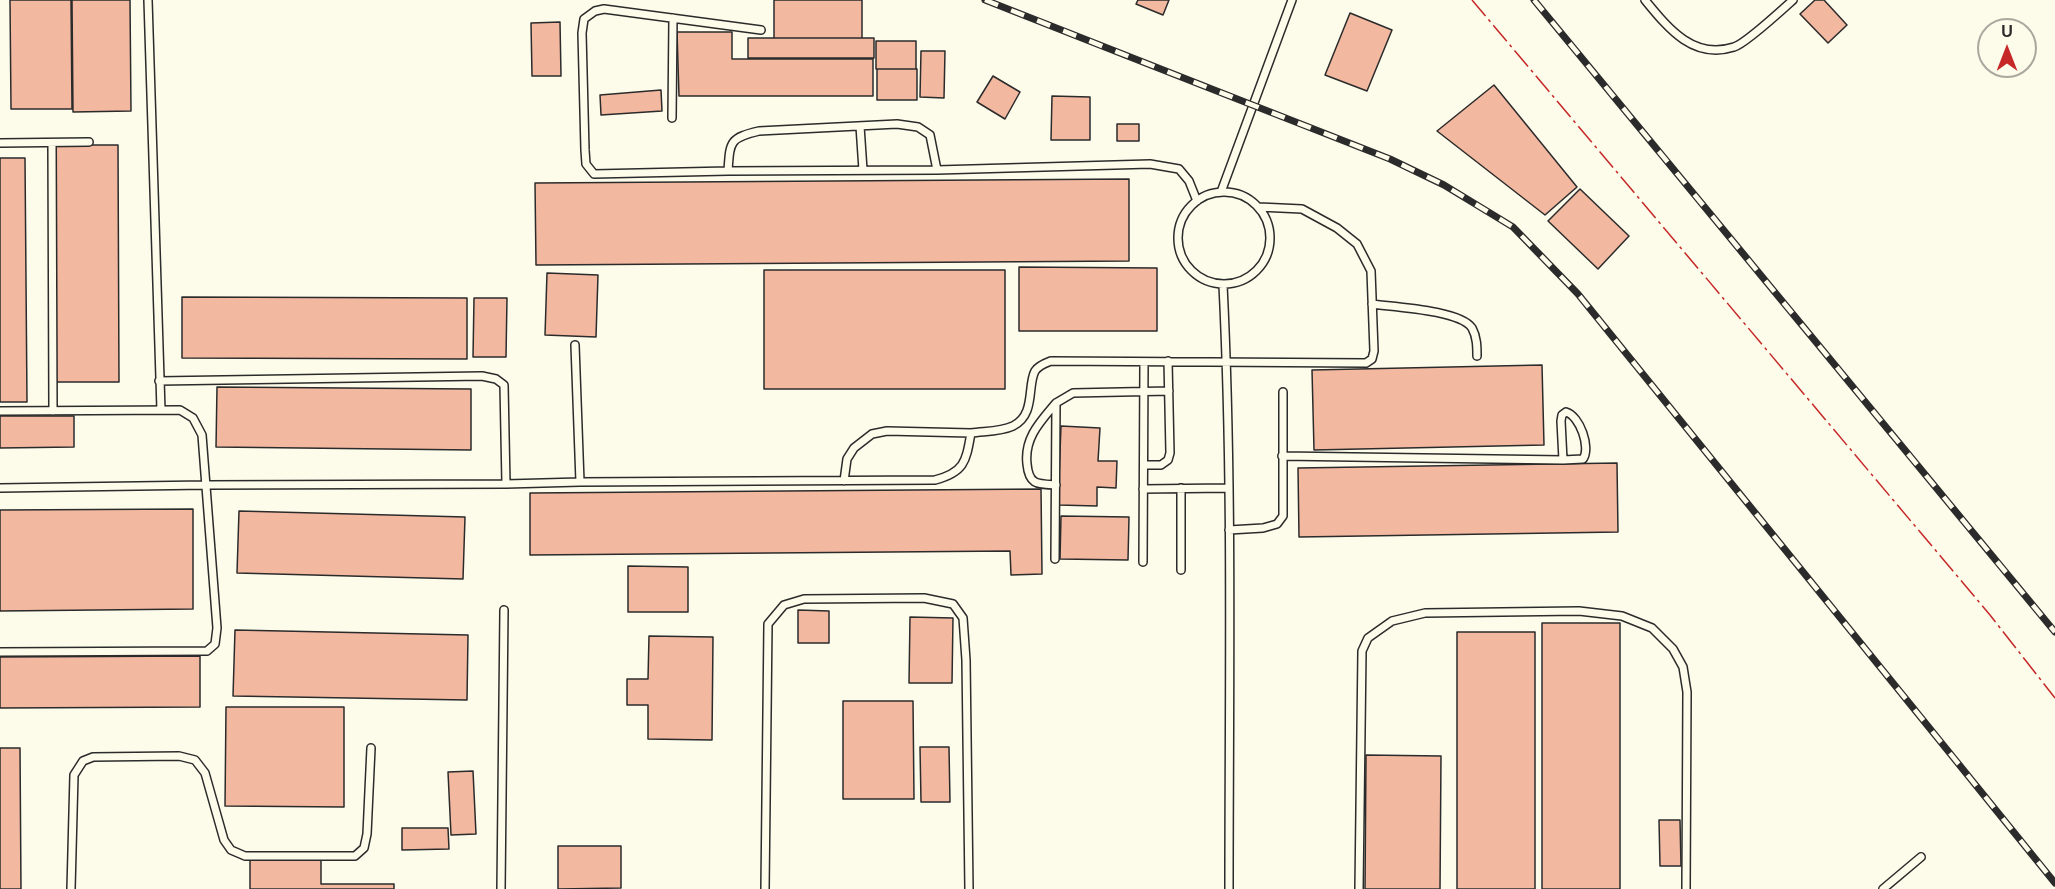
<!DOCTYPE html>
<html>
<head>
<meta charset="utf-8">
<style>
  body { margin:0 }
  #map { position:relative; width:2055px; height:889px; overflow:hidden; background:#fdfbea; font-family:Arial,sans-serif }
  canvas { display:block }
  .north { position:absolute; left:1977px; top:18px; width:60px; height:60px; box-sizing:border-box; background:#fdfbea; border:2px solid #a9a89e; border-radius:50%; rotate:0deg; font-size:16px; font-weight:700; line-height:24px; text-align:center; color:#2b2b2b }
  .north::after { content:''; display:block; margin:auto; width:21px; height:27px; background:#c62828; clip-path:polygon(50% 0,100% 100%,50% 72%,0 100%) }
</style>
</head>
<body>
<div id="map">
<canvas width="2055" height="889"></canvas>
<div class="north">U</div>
</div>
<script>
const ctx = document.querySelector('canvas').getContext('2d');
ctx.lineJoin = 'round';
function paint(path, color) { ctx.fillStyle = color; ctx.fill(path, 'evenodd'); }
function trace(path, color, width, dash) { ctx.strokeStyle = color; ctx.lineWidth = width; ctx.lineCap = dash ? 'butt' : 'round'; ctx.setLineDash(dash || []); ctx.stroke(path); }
const building = new Path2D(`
  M10 0H71L72 109H11Z
  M72 0H130L131 111 73 112Z
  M774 0H862V38H774Z
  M1138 0H1169L1163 15 1136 4Z
  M1815 0H1824L1847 25 1828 43 1800 14Z
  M1350 13 1392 30 1367 91 1325 75Z
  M560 22 561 76H532L531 23Z
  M677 32H732V59H873V96H679Z
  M748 38H874V58H748Z
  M876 41H916V69H876Z
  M921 51H945L944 98 920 97Z
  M877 69H917V100H877Z
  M993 76 1020 92 1005 119 977 102Z
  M1494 85 1577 187 1545 215 1437 131Z
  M661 90 662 111 601 115 600 95Z
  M1052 96 1090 97V140H1051Z
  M1117 124H1139V141H1117Z
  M56 145H118L119 382H56Z
  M0 158H25L27 402H0Z
  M1129 179V261L536 265 535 183Z
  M1580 189 1629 236 1598 269 1548 221Z
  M1019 267 1157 268V331H1019Z
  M764 270H1005V389H764Z
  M547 273 598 275 596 337 545 335Z
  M182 297 467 298V359L182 358Z
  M474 298H507L506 357H473Z
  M1542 365 1544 445 1314 450 1312 370Z
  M217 387 471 389V450L216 447Z
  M0 416H74V447L0 448Z
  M1061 426 1100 428 1098 461H1117L1116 488 1097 487V506L1058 505Z
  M1617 463 1618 532 1299 537 1298 468Z
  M1041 489 1042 574 1011 575 1010 551 530 555V493Z
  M193 509V609L0 611V510Z
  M239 511 465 517 463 579 237 573Z
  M1061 516 1129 517 1128 560 1060 559Z
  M628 566 688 567V612H628Z
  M798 610 829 611V643H798Z
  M910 617 953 618 952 683H909Z
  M1542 623H1620V889H1542Z
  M235 630 468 635 467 700 233 696Z
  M1457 632H1535V889H1457Z
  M649 636 713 637 712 740 648 739V705H627V679H648Z
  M200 656V707L0 708V657Z
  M843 701H913L914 799H843Z
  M226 707H344V807L225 806Z
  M920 747H949L950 802H921Z
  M0 748H20L21 889H0Z
  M1366 755 1441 756 1440 889H1365Z
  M473 771 476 834 451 835 448 772Z
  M1659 820H1680L1681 866H1660Z
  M402 828H448L449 849 402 850Z
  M558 846H621V888L558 889Z
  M250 860H321V884H394V889H250Z`);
paint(building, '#f2b8a0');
trace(building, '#2b2b2b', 1.5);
const service = new Path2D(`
  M148 0 161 410
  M1645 0C1668 28 1693 60 1734 47 1745 44 1783 9 1793 0
  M761 30 604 9 595 11 584 19 582 33 585 150 586 164 594 174 728 171 937 170 1150 164 1179 169 1189 181 1197 201
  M672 118 673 18
  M860 126 863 170
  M0 143 89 142
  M52 143 53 411
  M728 171C730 142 729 138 759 131L897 124 918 127 930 135 937 170
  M1178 238a46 46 0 1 1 92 0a46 46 0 1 1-92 0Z
  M1221 192 1292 0
  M1223 285C1233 486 1229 688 1229 889
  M1372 304C1394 307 1460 310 1472 328 1477 337 1477 347 1477 356
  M575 345 580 482 935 480C965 472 966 461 971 433 985 431 1000 432 1013 426 1036 415 1027 385 1035 371 1039 365 1046 363 1051 361L1366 363 1372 359 1374 351 1371 271 1357 244 1337 228 1302 209 1259 207
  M0 411 180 410 193 418 202 435 217 628 215 644 207 651 0 652
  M1282 456 1563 460 1583 459C1591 448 1580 416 1566 412L1562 415 1561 421 1563 460
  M1144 465H1161L1168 460 1170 453 1168 361
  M844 481 847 459 854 448 872 434 887 431 971 433
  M506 484 580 482
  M1056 485C1037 484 1029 485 1027 464 1024 438 1040 422 1056 403
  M0 488 206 485 506 484 504 385 496 379 482 376 159 381
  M1181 488V570
  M1143 489 1228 488
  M1229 530 1263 528 1277 524 1283 516V392
  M1055 559 1056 403 1073 393 1169 391
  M1143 562 1144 362
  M71 889 74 775 83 761 93 757 179 756 195 760 205 773 224 840 231 850 245 856H355L364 848 367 834 371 748
  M501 889 504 610
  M765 889 768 624 784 605 804 599 924 598 953 604 963 618 966 660 969 889
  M1359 889 1362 651 1368 638 1392 621 1425 613 1579 611 1622 616 1652 628 1673 649 1683 667 1687 692 1686 889
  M1883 889 1921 857`);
trace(service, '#2b2b2b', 10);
trace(service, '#fdfbea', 7);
const rail = new Path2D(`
  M985 0 1390 159 1444 185 1513 227 1578 294 2055 883
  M1534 0 2055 632`);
trace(rail, '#2b2b2b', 7);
trace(rail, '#fdfbea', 4.5, [14]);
trace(new Path2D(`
  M1472 0 1990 615 2055 698`), '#c62828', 1.5, [21, 4.5, 3, 4.5]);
</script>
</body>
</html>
